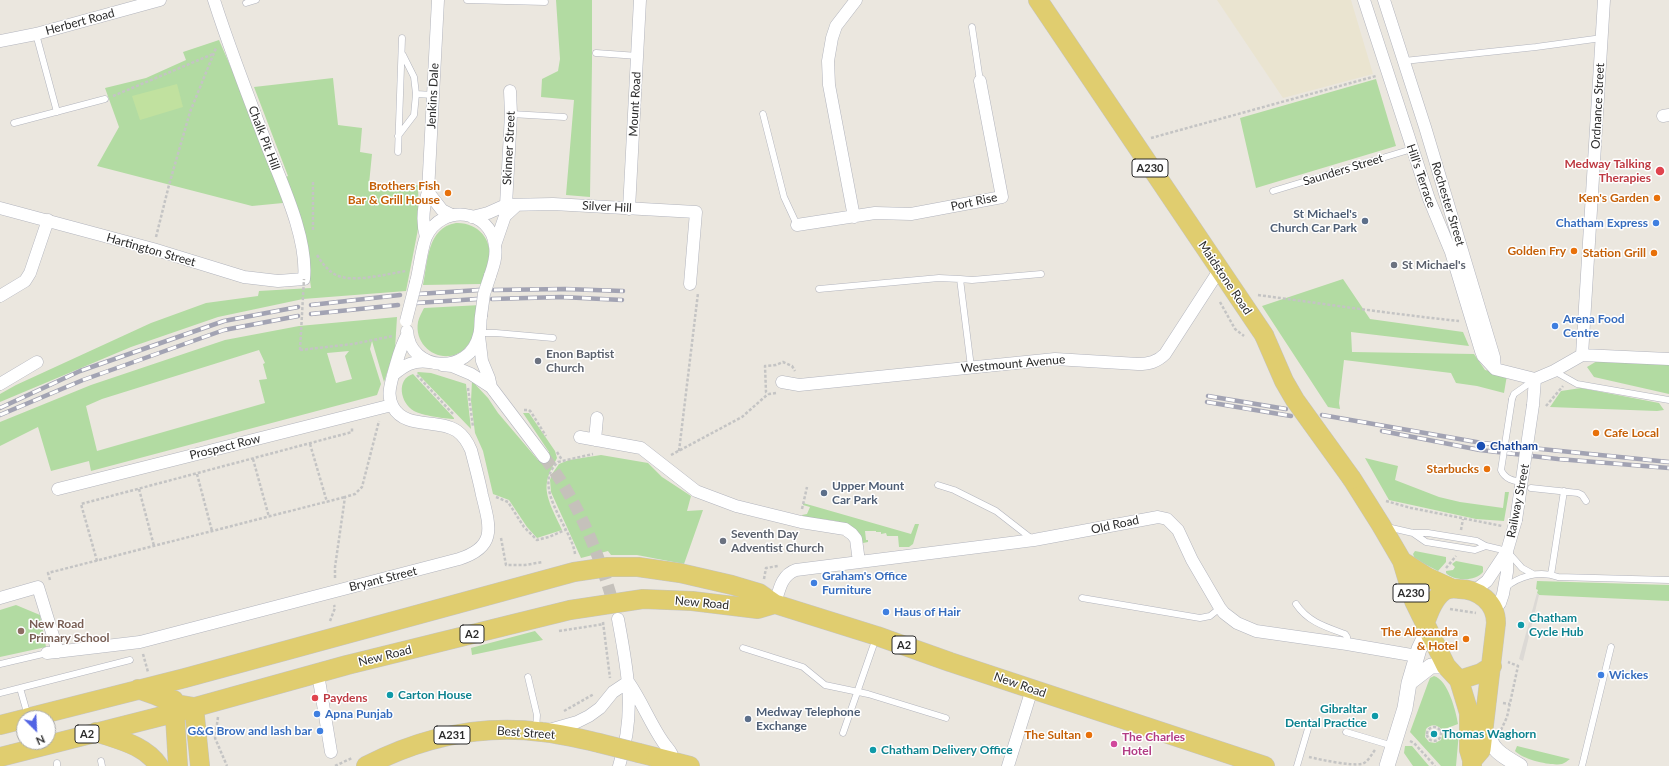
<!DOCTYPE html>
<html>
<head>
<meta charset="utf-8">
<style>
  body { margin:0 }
  #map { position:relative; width:1669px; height:766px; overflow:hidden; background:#ebe7df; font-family:Lato,sans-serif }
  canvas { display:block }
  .north { position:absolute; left:16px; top:710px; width:40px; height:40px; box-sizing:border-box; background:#fff; border:1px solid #aaa; border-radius:50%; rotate:156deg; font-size:11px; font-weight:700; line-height:16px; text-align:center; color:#2b2b2b }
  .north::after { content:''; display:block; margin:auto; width:14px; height:18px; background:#5264e4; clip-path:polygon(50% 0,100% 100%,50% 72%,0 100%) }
</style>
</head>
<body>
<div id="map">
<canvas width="1669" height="766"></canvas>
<div class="north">N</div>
</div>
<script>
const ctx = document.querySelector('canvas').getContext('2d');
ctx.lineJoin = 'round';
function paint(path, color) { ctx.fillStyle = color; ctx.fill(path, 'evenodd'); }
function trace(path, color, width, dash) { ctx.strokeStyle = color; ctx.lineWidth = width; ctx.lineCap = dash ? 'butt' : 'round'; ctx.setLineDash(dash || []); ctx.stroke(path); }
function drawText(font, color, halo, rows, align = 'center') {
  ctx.font = font + ' Lato,sans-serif'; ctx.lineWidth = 3; ctx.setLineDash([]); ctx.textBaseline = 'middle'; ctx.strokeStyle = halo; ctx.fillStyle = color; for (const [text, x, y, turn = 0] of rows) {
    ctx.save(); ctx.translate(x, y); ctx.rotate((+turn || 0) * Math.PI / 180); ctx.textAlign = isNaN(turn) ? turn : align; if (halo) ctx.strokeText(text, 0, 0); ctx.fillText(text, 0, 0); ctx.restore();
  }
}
paint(new Path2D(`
  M1217 0H1351L1373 74 1283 98Z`), '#eae4d0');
paint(new Path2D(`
  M556 0H592V63L590 197 566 195 574 100 541 97 542 79 558 71 560 59Z
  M219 40 284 189 283 203 252 206 97 166 119 127 105 88 146 78 186 60 183 52Z
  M333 78 338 125 362 128 360 152 372 154 369 184 418 185 419 224 406 291 303 299 218 317 131 347 0 402V394L16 385 151 323 206 303 258 296 259 291 311 288 307 258 284 178 288 176 254 87Z
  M1376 79 1396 146 1256 188 1240 118Z
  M456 223C477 222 493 239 489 260 488 268 484 277 481 284L423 285C428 261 427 228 456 223Z
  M1343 279 1370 319 1463 332 1469 346 1351 332 1352 352 1474 354 1485 370 1507 375 1504 393 1477 386 1456 383 1451 373 1344 360 1339 403 1340 409 1328 407 1262 306Z
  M481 305C477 318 476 336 467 346 448 369 413 350 418 322 419 317 422 312 424 308Z
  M397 317 395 349 384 382 372 341 370 349 381 384 377 395 91 471 89 461 51 471 38 427 0 446V422L91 385 225 340 299 326ZM259 350 265 363 263 364 267 379 259 380 265 403 97 451 86 406 102 399ZM349 351 345 356 352 379 336 383 327 353Z
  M1597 361 1669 363V394L1594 377 1587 367Z
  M418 372 431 373 466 384 471 429 417 373Z
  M413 374 454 418V419C445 419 421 415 414 411 400 403 396 379 413 374Z
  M472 381 488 398 498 413 538 460 549 452 523 413H529L555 451 557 458C553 466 548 474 547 482 544 497 556 516 562 530L537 538 527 527 509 500 493 494 483 451 475 433 471 401Z
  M1581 388 1659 403 1664 410 1657 411 1550 407 1561 391Z
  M601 455 648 463 662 477 691 496 687 511 703 510 684 564 637 555H611L608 551 581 558 551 492 550 480 552 474 559 464 569 460Z
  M1365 458 1398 466 1395 480 1439 497 1460 502 1503 508 1505 492H1509L1504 521 1476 519 1389 500Z
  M803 503 911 534 915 524H919L913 544 909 547H899L898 536H887L886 533 881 534V532H876V531H865L866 540H868V542L863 543C853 517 827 521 803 517L802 515 807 514 810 507 803 505Z
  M1415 551 1446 557V562L1438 571 1415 559 1413 554Z
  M1456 561 1482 566 1483 567V572C1475 582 1454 581 1446 573V571L1453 570 1455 567 1452 564Z
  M1537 581 1669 585V601L1539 595 1537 593 1538 590 1536 589Z
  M16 605 40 615 46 647 0 657V610Z
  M535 631 543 640 472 655 471 648Z
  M1434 676C1448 680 1456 711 1458 724L1442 730C1437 724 1431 724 1426 729L1425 737 1429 742 1435 743 1441 740 1443 733 1459 732 1456 766H1441L1410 732 1428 683 1430 678Z
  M1405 746H1412L1429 766H1413L1404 753Z
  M1517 746 1570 759C1567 761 1565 763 1562 764 1551 766 1524 760 1515 751Z`), '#b2dba2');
paint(new Path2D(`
  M177 84 183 107 140 120 132 96Z`), '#c1e19f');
paint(new Path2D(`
  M1537 593 1539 595 1523 661 1519 659Z`), '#dcd9d5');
trace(new Path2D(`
  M544 457C579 502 599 554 615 609`), '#c5c1bb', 12, [12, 6]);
const service = new Path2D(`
  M467 0 545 2
  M246 3 256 0
  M972 27 980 81
  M36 34 57 112
  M596 53 638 56
  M403 55 414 77 416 94
  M1404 61 1536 47 1602 38
  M511 114 564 117
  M763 114 784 197 797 225
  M14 123 105 99
  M398 136 414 115 416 94 433 95
  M398 152 402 38
  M1273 191 1412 149
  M819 289 939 278 960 279
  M480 333H496L553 338
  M971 367 960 279 972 280 1041 274
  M1554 371 1577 384 1669 400
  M1512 399 1514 394 1534 380
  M938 485 954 490 996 511 1032 539
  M1531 488 1578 493 1582 495 1586 501
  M1387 527 1413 533H1428L1477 541 1486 546 1507 551 1522 568 1533 574
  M1413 533 1426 542 1475 550 1486 546
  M1551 575 1564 491
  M1505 588C1519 576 1540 570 1558 577L1669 580
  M1082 598 1200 618 1210 616 1220 608
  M1296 604C1308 622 1326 627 1345 634L1347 637V644
  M743 648 803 667 825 685 868 694 946 718
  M0 664 47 653
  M528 677 537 715 536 730
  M20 688 130 660
  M0 693 20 688 28 716
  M1346 732 1393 746
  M843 733 876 638
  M101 761 102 766
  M57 763V766
  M1297 766 1310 722 1313 723
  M1582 766 1611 647`);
const minor = new Path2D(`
  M1364 0 1429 199 1451 252 1481 351 1483 356 1495 369
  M1384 0 1425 127 1494 357 1495 369
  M0 41 36 34 160 0
  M1663 116 1669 115
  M428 192 442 210 452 215
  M506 205 511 114 510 91
  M0 208 153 249 244 277 278 281 304 279C308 239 283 186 268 148 249 99 230 50 214 0
  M629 209 640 0
  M472 217 488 213 506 205 553 204 696 212 690 284
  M854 217 829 85 828 61 832 38 836 26 856 0
  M797 225 875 213 911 214 1002 197 980 81
  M426 237C422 223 423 207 428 192L438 0
  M495 245 505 216 517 205
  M416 282C419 271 422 246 426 237 442 203 491 209 495 246 497 257 493 267 490 276
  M0 296 25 281 30 273 48 220
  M407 331C410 373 470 375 479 335 481 329 480 322 481 316
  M479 336 482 361 489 378 491 387
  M1582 355 1604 0
  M442 365 452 366 471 374 491 387 544 457
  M1495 369 1535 379
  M393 375C405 365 413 360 429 362
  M1535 379 1554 371 1582 355 1669 359
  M782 382 799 385 1055 359 1138 364C1149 364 1157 362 1165 354L1220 269
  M0 384 37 362
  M1533 405 1535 379
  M580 437 641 448 696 491 736 506 801 522 845 529 852 534 856 539 859 562
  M595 440 597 418
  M58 489 392 405
  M1474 591 1487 581 1507 551
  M0 598 38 587 58 652
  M775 604C779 591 781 575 796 570L1034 540 1158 517 1167 519 1178 530 1192 560 1220 608 1224 613 1237 623 1256 631 1347 644 1417 656
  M1494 611 1500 603 1503 594 1507 572V551L1516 520
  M618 619C628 672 636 713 619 766
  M47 653 140 642 459 559C497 547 490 527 482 495 479 480 475 465 471 450 468 443 464 436 457 431 438 418 406 430 393 407 387 396 390 387 393 375 398 359 399 350 407 335
  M318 674 331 752
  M629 683C642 702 650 723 663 742 668 749 674 753 672 761
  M549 730 577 722 589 716 600 708 613 692 628 682
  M1008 766 1032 689`);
const tertiary = new Path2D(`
  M1409 683 1431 666H1446
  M1484 727C1492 750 1499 754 1520 766
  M1387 766 1405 708 1409 683 1419 649 1428 630`);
const primary = new Path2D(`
  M1038 0 1264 335
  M1352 479 1381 525 1402 561 1414 601 1446 666 1459 680 1469 713V750L1472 760V766
  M1402 561 1427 577 1451 588
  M1425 623C1429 612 1434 598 1444 591 1449 588 1454 588 1459 589 1479 589 1496 603 1496 623L1481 750 1475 757
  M1459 680 1481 673 1492 666
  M138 689 155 695 176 704 194 707 200 766
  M174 700 178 766
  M27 718 185 678 574 572 608 567H638L680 573 732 585 759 593 775 604 877 636 950 662 1265 766
  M0 725 24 719
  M96 732C119 740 145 745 159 766
  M639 753 690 766
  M0 757 174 713 347 665 570 610 643 599 692 601 758 609 775 604
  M366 766C422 737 479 724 542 732 562 734 581 739 599 743`);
trace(service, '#b2b4bd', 7);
trace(minor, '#b2b4bd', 13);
trace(tertiary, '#b2b4bd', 16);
trace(primary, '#c4c4c4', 20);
trace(new Path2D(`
  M113 96 213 54
  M1151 138 1376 76
  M313 182V230
  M156 237 169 185 190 112 216 48
  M317 255C322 263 327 270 336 275 353 283 387 274 406 271
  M1258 295C1325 304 1392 314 1459 321
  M1220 302 1235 329 1244 336
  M300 350 353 344 393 336
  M417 375 453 414
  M468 388 473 427
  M776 393 769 394 766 392 765 366 776 365 783 362 792 366 795 371
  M1546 406 1563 386
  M524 410H529L531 412 546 436
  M310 444 327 502
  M679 451 698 293
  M557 452 562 460
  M671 455 742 417 768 394
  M253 459 269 517
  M197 474 212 531
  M139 489 154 546
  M496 497 508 502 524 527 537 540 549 537 565 530
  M1386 501 1411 508 1502 526
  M802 509 807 487
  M1461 530 1463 519
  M501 538 506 565H525L543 562
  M575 554C572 528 530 487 558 462L593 454
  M97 561 81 504 352 432V428
  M1446 568 1456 556
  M335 578V567L345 497 355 494 362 487 379 421
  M764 579 766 568 778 566
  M50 580 48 573 345 497
  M1450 609 1476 613
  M330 621 335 608 334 605
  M603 622 610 678
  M559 631 604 624
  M143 654 148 672
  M1503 703 1510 704
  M564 711 594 694
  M218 717 215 738 227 766
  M1427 734a7 7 0 1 1 14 0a7 7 0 1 1-14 0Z
  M1501 730 1507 717 1518 666 1508 662
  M1440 732 1454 729
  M1410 741 1414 743 1435 766
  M1309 757C1322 760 1351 766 1362 764 1368 762 1371 755 1375 750
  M335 766 352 758`), '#c4c4c4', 2.5, [3, 2]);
trace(service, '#fff', 6);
trace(minor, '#fff', 12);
trace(tertiary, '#fff', 15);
trace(primary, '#e0cd6f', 19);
const rail = new Path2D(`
  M494 290 565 289 623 291
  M418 294 479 290
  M492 299 561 297 622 300
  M416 303 477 299
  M311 305 400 295
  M311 314 398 305
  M1208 396 1286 409
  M1207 402 1291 416
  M0 408 80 371 224 321 298 307
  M0 415 83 380 224 330 298 316
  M1322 415 1482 443 1669 462
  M1382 431 1480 450 1558 459 1669 468`);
trace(rail, '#a2a3b3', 4.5);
trace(rail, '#fff', 3, [9]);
const serviceBridge = new Path2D(`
  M1512 399 1501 470C1505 479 1513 481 1522 482`);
const minorBridge = new Path2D(`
  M481 316 484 294 490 276
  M406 321 416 282
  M1516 520 1533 405`);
const primaryBridge = new Path2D(`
  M1264 335 1284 381 1295 400 1352 479
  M599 743 639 753`);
trace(serviceBridge, '#b2b4bd', 7, []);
trace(minorBridge, '#b2b4bd', 13, []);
trace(primaryBridge, '#c4c4c4', 20, []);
trace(new Path2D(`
  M300 350 304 279`), '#c4c4c4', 2.5, [3, 2]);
trace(serviceBridge, '#fff', 6);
trace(minorBridge, '#fff', 12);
trace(primaryBridge, '#e0cd6f', 19);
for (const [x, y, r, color] of [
  [1660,171,5,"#e0444e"],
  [448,193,4,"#e8710a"],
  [1657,198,4,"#e8710a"],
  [1365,221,4,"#5c6f8a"],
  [1656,223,4,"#3f7fe0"],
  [1574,251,4,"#e8710a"],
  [1654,253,4,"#e8710a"],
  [1394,265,4,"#6b7280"],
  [1555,326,4,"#3f7fe0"],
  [538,361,4,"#6b7280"],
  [1596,433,4,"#e8710a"],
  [1481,446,5,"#1a4fb4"],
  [1487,469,4,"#e8710a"],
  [824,493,4,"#5c6f8a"],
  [723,541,4,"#6b7280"],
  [814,583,4,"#3f7fe0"],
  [886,612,4,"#3f7fe0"],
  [1521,625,4,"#0f9aa8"],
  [21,631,4,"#8d6e63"],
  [1466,639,4,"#e8710a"],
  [1601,675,4,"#3f7fe0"],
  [390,695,4,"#0f9aa8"],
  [315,698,4,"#e0444e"],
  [317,714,4,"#3f7fe0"],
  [1375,716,4,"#0f9aa8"],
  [748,719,4,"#5c6f8a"],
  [320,731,4,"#3f7fe0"],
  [1434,734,4,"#0f9aa8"],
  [1089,735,4,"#e8710a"],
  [1114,744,4,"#d1479c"],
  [873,750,4,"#0f9aa8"]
]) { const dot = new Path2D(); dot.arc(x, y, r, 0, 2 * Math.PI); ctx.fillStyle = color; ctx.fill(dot); trace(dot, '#fff', 1.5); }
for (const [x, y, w] of [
  [1150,168,36],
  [1411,593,36],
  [472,634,24],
  [904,645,24],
  [87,734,24],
  [452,735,36]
]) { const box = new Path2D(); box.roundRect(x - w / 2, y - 9, w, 18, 3); ctx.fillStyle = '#fff'; ctx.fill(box); trace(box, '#2b2b2b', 1); }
drawText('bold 11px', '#2b2b2b', null, [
  ["A230",1150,168],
  ["A230",1411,593],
  ["A2",472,634],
  ["A2",904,645],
  ["A2",87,734],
  ["A231",452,735]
]);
drawText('12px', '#2b2b2b', '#fff', [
  ["Herbert Road",80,22,-15],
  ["Jenkins Dale",433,96,-87],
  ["Mount Road",635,104,-87],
  ["Ordnance Street",1598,106,-87],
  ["Chalk Pit Hill",264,138,69],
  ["Skinner Street",509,148,-87],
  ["Saunders Street",1343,170,-17],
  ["Hill's Terrace",1421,176,71],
  ["Port Rise",974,202,-12],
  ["Rochester Street",1448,204,73],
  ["Silver Hill",607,207,3],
  ["Hartington Street",151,250,16],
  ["Maidstone Road",1225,278,56],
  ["Westmount Avenue",1013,364,-5],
  ["Prospect Row",225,447,-14],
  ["Railway Street",1518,501,-79],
  ["Old Road",1115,525,-12],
  ["Bryant Street",383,579,-14],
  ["New Road",702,603,5],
  ["New Road",385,656,-14],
  ["New Road",1020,685,19],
  ["Best Street",526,733,4]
]);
drawText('bold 12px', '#be3a42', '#fff', [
  ["Medway Talking",1651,164],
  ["Therapies",1651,178],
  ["Paydens",323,698,"left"]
], 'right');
drawText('bold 12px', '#c56008', '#fff', [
  ["Brothers Fish",440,186],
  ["Bar & Grill House",440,200],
  ["Ken's Garden",1649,198],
  ["Golden Fry",1566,251],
  ["Station Grill",1646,253],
  ["Cafe Local",1604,433,"left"],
  ["Starbucks",1479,469],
  ["The Alexandra",1458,632],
  ["& Hotel",1458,646],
  ["The Sultan",1081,735]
], 'right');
drawText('bold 12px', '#4e5e75', '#fff', [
  ["St Michael's",1357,214,"right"],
  ["Church Car Park",1357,228,"right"],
  ["Upper Mount",832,486],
  ["Car Park",832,500],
  ["Medway Telephone",756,712],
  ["Exchange",756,726]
], 'left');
drawText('bold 12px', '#366cbe', '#fff', [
  ["Chatham Express",1648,223,"right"],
  ["Arena Food",1563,319],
  ["Centre",1563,333],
  ["Graham's Office",822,576],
  ["Furniture",822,590],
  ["Haus of Hair",894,612],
  ["Wickes",1609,675],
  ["Apna Punjab",325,714],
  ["G&G Brow and lash bar",312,731,"right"]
], 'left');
drawText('bold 12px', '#5b616d', '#fff', [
  ["St Michael's",1402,265],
  ["Enon Baptist",546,354],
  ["Church",546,368],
  ["Seventh Day",731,534],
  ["Adventist Church",731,548]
], 'left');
drawText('bold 12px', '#164399', '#fff', [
  ["Chatham",1490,446]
], 'left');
drawText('bold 12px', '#0d838f', '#fff', [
  ["Chatham",1529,618],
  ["Cycle Hub",1529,632],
  ["Carton House",398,695],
  ["Gibraltar",1367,709,"right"],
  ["Dental Practice",1367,723,"right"],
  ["Thomas Waghorn",1442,734],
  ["Chatham Delivery Office",881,750]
], 'left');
drawText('bold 12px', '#785e54', '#fff', [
  ["New Road",29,624],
  ["Primary School",29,638]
], 'left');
drawText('bold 12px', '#b23c85', '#fff', [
  ["The Charles",1122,737],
  ["Hotel",1122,751]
], 'left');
</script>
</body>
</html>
